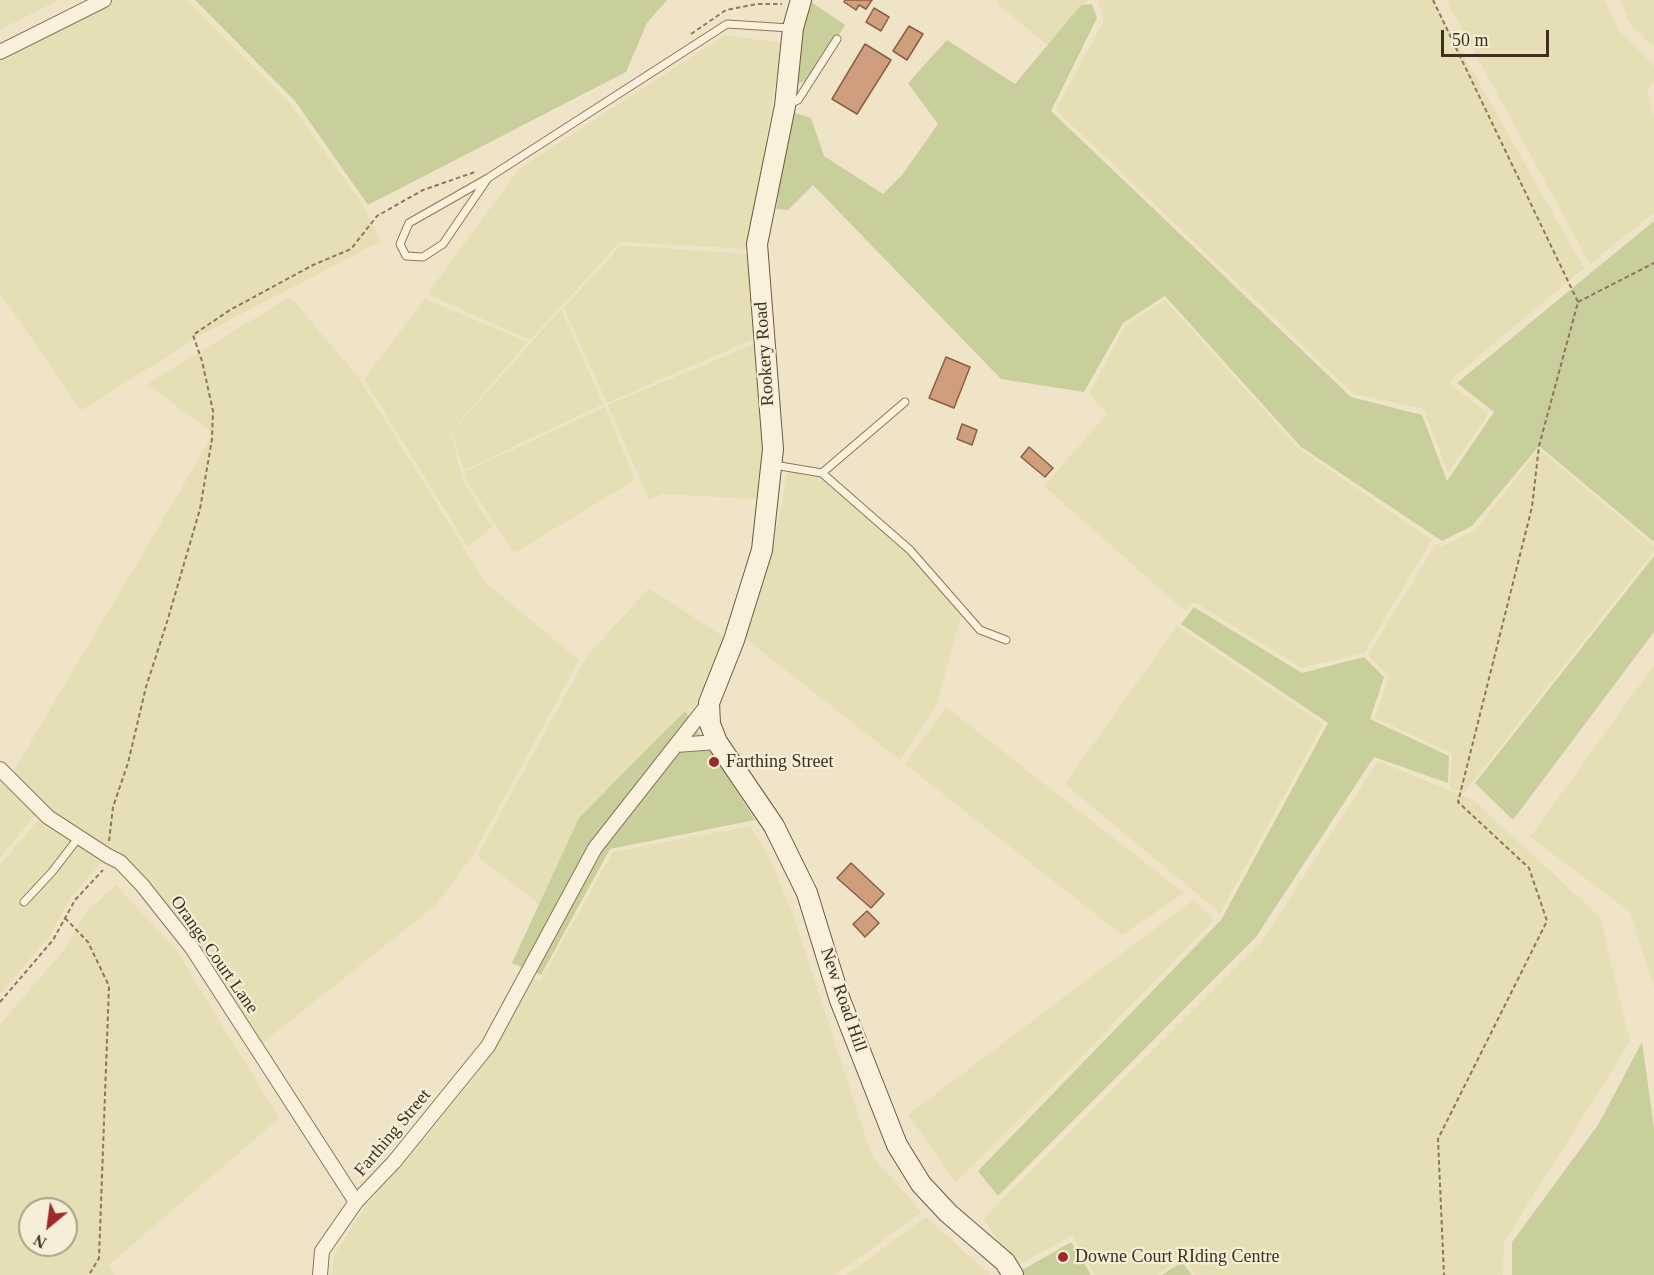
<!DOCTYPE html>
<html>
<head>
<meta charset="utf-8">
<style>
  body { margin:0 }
  #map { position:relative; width:1654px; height:1275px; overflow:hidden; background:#f0e4c8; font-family:Georgia,serif }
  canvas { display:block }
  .north { position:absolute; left:18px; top:1197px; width:60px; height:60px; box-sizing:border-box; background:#f7eed8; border:2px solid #ada18e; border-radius:50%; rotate:209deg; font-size:16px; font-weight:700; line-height:24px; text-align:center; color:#3d2e20 }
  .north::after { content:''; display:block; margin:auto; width:21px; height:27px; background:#9e2a2b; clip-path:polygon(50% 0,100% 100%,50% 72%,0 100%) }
  .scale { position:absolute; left:1441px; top:30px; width:108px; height:27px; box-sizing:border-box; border:3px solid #3d2e20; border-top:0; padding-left:8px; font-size:18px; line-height:21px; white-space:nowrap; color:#3d2e20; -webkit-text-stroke:4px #f7eed8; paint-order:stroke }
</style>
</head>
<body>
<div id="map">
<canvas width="1654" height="1275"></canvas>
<div class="north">N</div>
<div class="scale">50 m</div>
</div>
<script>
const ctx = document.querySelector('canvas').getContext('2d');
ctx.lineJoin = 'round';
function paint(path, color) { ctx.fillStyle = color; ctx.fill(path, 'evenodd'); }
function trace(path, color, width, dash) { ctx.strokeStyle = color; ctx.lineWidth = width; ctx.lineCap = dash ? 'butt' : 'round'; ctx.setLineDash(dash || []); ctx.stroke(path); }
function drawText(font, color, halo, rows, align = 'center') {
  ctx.font = font + ' Georgia,serif'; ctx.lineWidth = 4.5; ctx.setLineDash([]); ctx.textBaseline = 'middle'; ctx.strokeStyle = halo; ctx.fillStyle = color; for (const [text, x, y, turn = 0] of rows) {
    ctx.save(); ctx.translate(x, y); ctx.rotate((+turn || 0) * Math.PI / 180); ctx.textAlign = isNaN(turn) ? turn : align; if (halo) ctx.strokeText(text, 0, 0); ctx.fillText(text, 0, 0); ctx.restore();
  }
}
paint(new Path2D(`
  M0 0H59L0 30Z
  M116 0H187L288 101 362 203 381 241 201 335 81 410 0 293V62Z
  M999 0H1088L1047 45 997 3Z
  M1098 0H1432L1584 268 1448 382 1488 414 1448 473 1424 409 1354 394 1056 110 1104 20Z
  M1446 0H1605L1617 28 1654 66V80L1647 92 1654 118V213L1590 264Z
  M1620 0H1654V47L1630 24Z
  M725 35 782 43 748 249 620 242 530 340 427 294 520 168Z
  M621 245 747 254 756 338 607 403 564 308Z
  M290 297 359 378 485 582 579 660 473 855 436 905 261 1044 195 947 103 848 54 813 13 772 210 440V431L147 384Z
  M425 299 527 342 451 432 462 480 492 527 468 547 364 379Z
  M1165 300 1298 448 1432 540 1364 653 1302 668 1194 602 1185 611 1044 486 1107 414 1089 394 1126 325Z
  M561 309 603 404 464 470 452 432Z
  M759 342 764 445 758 499 661 494 649 500 608 405Z
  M605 407 635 480 514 553 466 479 465 472Z
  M1539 449 1654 546V551L1464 793 1450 788 1452 753 1375 718 1389 676 1368 655 1436 544 1442 547 1475 530Z
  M788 469 819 475 898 542 962 612 936 707 900 760 746 639 772 555Z
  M649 588 724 637 696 705 577 855 549 912 477 856 587 656Z
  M1177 626 1323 724 1220 913 1065 784Z
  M1654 665V987L1630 912 1530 837Z
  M946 707 1184 893 1122 935 905 764Z
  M1378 761 1473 800 1600 917 1630 1042 1504 1242 1503 1275H1196L1182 1257 1156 1275H1095L1072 1235 1016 1266 983 1219 1262 941Z
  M0 781 36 814 0 858Z
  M40 818 102 862 71 897 49 937 0 994V865Z
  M750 826 769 857 793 914 872 1156 922 1212 835 1275H332L334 1255 365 1207 429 1133 492 1054 531 979 540 981 613 852Z
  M116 885 176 950 279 1118 109 1265 114 1275H0V1024L65 949 86 912ZM30 1209H66V1245H30Z
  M1193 900 1214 919 1062 1077 956 1182 908 1115Z
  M926 1217 990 1275H846Z`), '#e6deb5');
paint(new Path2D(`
  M195 0H667L647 23 626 72 368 205 295 101Z
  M808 0 845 25 813 78 797 84 792 79Z
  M1092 4 1097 18 1051 111 1351 397 1422 415 1447 481 1494 412 1457 383 1654 221V542L1539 446 1472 526 1442 541 1301 447 1165 296 1123 323 1084 392 1001 379 813 185 788 210 776 209 790 111 811 118 824 156 883 194 902 175 938 124 908 83 947 40 1015 84 1081 5Z
  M1654 556V632L1513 820 1475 783Z
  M1194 607 1302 673 1364 657 1384 677 1370 719 1449 756 1448 783 1374 757 1256 937 998 1196 978 1171 1221 920 1328 723 1181 624Z
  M685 711 755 820 610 849 541 975 512 963 579 818Z
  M1642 1042 1654 1128V1275H1512V1242L1598 1125Z
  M1071 1242 1091 1275H1021L1019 1272Z
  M1182 1262 1192 1275H1162Z`), '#c9cf9b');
const building = new Path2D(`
  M845 0H872L866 9 859 5 856 10 844 2Z
  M874 8 889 17 881 31 866 22Z
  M909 26 923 34 907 60 893 51Z
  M865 44 891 60 857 114 832 99Z
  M946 357 970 367 954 408 929 398Z
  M962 424 977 430 972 445 957 439Z
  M1029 447 1053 468 1045 477 1021 457Z
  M851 863 884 894 871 908 837 878Z
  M867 911 879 923 865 937 853 924Z`);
paint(building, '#cf9f7d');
trace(building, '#8d5f41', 1.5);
const lane = new Path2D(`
  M787 105 798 100 837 39
  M488 178 443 244 423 257 406 256 400 244 409 223 488 178 727 24 790 28
  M774 465 822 473 910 550 980 630 1006 640
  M822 473 905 402
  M24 902 52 872 79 837`);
const street = new Path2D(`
  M0 52 104 0
  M676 745 717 742
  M0 769 48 817 108 856 120 862 142 885 192 948 356 1202
  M320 1275 322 1251 356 1202 394 1162 488 1046 595 848 709 703`);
const secondary = new Path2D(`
  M801 0 793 28 785 106 757 244 773 449 762 550 734 640 709 703 710 724 717 742 774 826 807 893 840 1000 897 1145 921 1184 948 1213 1005 1262 1013 1275`);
trace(lane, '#8d765c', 9);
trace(street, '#8d765c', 16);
trace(secondary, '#6f573f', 22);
trace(new Path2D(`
  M1433 0 1578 302 1539 446 1532 507 1458 802 1529 868 1547 921 1438 1139 1444 1275
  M691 34 726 10 757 4H782
  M1578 302 1654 263
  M109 841 113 807 128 763 146 687 167 622 200 509 212 439 213 411 202 361 193 335 230 310 313 265 351 249 377 216 423 190 475 172
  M65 918 88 942 109 986 99 1258 89 1275
  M0 1002 53 940 75 900 103 870`), '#8d765c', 2, [4.5, 3]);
trace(lane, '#faf1dc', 7);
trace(street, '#faf1dc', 14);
trace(secondary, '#faf1dc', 20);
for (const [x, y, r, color] of [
  [714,762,6,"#9e2a2b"],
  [1063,1257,6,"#9e2a2b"]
]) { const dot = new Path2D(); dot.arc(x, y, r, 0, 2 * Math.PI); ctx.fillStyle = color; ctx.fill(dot); trace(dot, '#f7eed8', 2); }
drawText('18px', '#3d2e20', '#f7eed8', [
  ["Rookery Road",765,354,-94],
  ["Orange Court Lane",214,955,55],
  ["New Road Hill",843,1000,71],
  ["Farthing Street",393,1133,-50]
]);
drawText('18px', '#3d2e20', '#f7eed8', [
  ["Farthing Street",726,762],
  ["Downe Court RIding Centre",1075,1257]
], 'left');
</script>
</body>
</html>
